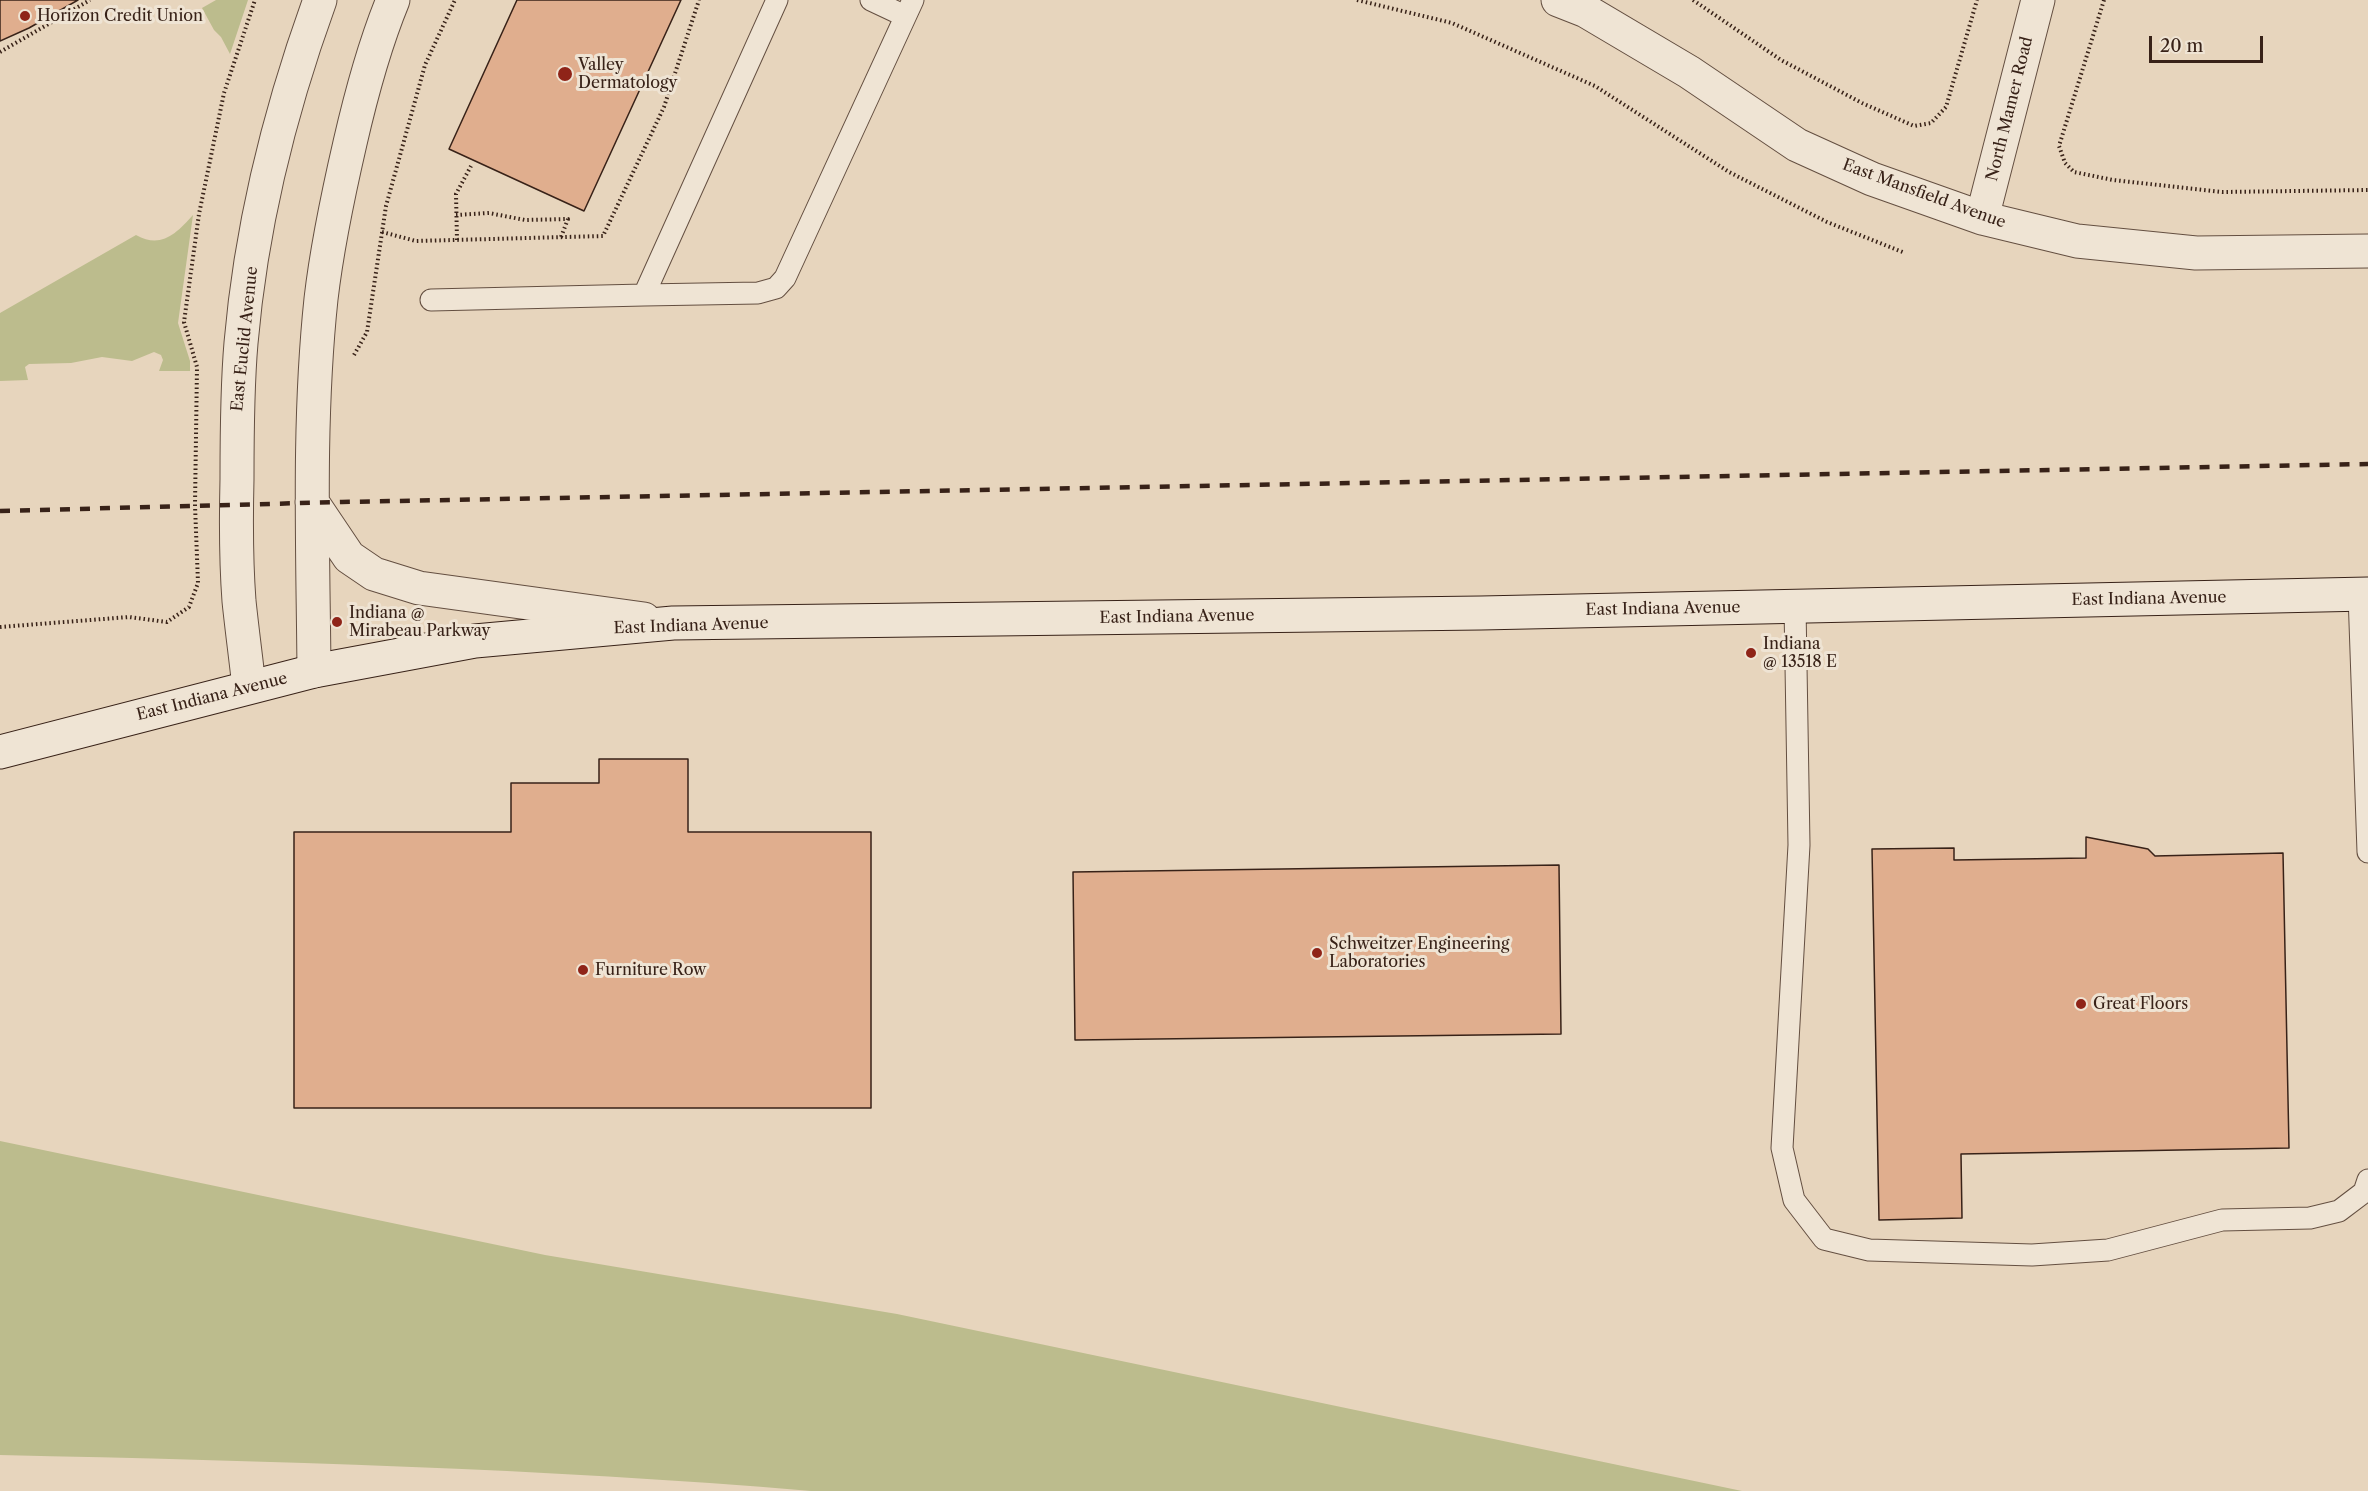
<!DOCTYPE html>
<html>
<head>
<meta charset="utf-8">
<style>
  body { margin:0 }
  #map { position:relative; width:2368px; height:1491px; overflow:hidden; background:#e7d5bd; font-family:"Libre Caslon Text",serif }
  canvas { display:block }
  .scale { position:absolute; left:2149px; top:36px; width:114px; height:27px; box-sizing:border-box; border:3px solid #382218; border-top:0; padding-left:8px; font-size:18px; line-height:21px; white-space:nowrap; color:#382218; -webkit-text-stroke:4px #efe4d4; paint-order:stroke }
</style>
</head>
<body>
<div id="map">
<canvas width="2368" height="1491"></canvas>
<div class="scale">20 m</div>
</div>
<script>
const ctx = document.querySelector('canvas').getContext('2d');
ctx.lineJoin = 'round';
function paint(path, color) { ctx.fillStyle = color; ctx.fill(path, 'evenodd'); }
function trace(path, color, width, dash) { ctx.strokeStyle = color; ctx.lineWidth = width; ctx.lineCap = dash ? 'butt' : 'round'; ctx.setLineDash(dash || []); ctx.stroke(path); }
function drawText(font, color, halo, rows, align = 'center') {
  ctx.font = font + ' "Libre Caslon Text",serif'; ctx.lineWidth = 6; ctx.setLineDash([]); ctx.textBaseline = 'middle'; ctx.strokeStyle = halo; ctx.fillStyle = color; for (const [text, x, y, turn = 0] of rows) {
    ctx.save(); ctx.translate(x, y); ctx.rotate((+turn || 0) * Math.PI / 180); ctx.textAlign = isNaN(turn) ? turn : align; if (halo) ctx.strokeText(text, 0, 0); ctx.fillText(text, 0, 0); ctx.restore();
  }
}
paint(new Path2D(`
  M216 0H248L230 54 221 37 214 30 202 8Z
  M193 215 178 323 190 361V371H159L163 360 161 355 154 352 132 361 102 357 71 363 29 364 25 367 28 380 0 381V313L136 235C161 249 176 234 193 215Z
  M0 1141 545 1255 897 1314 1742 1491H811C541 1468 271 1461 0 1455Z`), '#bcbc8d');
const building = new Path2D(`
  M0 0H78L29 28 0 41Z
  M517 0H681L584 211 449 149Z
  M599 759H688V832H871V1108H294V832H511V783H599Z
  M2086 837 2148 849 2155 856 2283 853 2289 1148 1961 1154 1962 1218 1879 1220 1872 849 1954 848V860L2086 858Z
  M1559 865 1561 1034 1075 1040 1073 872Z`);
paint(building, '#e0ae8e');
trace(building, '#382218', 1.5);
const service = new Path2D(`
  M871 0 905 16
  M644 295 758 293 776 288 785 278 913 0
  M431 300 644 295 777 0
  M2359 594 2368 852
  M1795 606 1799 845 1782 1148 1794 1200 1824 1239 1869 1250 2032 1255 2108 1250 2222 1220 2310 1218 2339 1211 2364 1192 2368 1180`);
const minor = new Path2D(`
  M1558 0 1586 11 1689 72 1797 145 1872 179 1982 218 2077 241 2196 253 2368 251
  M1982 218 2038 0`);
const tertiary = new Path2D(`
  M312 502 349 557 374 574 419 588 644 619
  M314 671C313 548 308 422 321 299 327 247 338 195 350 143 361 95 374 46 393 0
  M249 687C246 659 242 630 239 601 236 561 236 520 237 479 237 434 237 389 241 343 251 227 280 110 320 0`);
const secondary = new Path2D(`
  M0 752 314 671 475 641 673 623 1481 613 2368 594`);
trace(service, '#644f41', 23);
trace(minor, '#644f41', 35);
trace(tertiary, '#644f41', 35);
trace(secondary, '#382218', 35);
trace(new Path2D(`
  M1357 0 1452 23 1595 86 1729 172 1827 222 1905 253
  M1693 0 1781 60 1862 103 1914 126 1931 123 1946 107 1977 0
  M2104 0 2059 146 2065 163 2074 172 2113 180 2222 192 2368 190
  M0 52 90 0
  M456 215 489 213 525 220 568 219 561 237
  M382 232 416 241 603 236 664 107 699 0
  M457 240 456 194 471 166
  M354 355 367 332 386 206 425 65 455 0
  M0 627 129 617 167 622 189 607 198 583 195 505 197 367 184 322 199 214 224 93 255 0`), '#382218', 4, [1.5, 3]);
trace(service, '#efe4d4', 21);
trace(minor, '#efe4d4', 33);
trace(tertiary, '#efe4d4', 33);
trace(secondary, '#efe4d4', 33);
trace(new Path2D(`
  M0 511 342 502 2368 464`), '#382218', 4.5, [10, 10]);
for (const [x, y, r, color] of [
  [25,16,6,"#8f2418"],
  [565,74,8,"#8f2418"],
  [337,622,6,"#8f2418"],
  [1751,653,6,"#8f2418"],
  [1317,953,6,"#8f2418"],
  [583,970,6,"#8f2418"],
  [2081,1004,6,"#8f2418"]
]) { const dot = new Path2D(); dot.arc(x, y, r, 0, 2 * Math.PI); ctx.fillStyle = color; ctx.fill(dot); trace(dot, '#efe4d4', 2); }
drawText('16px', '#382218', '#efe4d4', [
  ["Horizon Credit Union",37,16],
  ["Valley",578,65],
  ["Dermatology",578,83],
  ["Indiana @",349,613],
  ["Mirabeau Parkway",349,631],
  ["Indiana",1763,644],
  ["@ 13518 E",1763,662],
  ["Schweitzer Engineering",1329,944],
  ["Laboratories",1329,962],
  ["Furniture Row",595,970],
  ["Great Floors",2093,1004]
], 'left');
drawText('16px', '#382218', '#efe4d4', [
  ["North Mamer Road",2010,109,-76],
  ["East Mansfield Avenue",1924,194,20],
  ["East Euclid Avenue",245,339,-84],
  ["East Indiana Avenue",2149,599,-1],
  ["East Indiana Avenue",1663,609,-1],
  ["East Indiana Avenue",1177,617,-1],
  ["East Indiana Avenue",691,626,-2],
  ["East Indiana Avenue",212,697,-14]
]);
</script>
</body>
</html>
